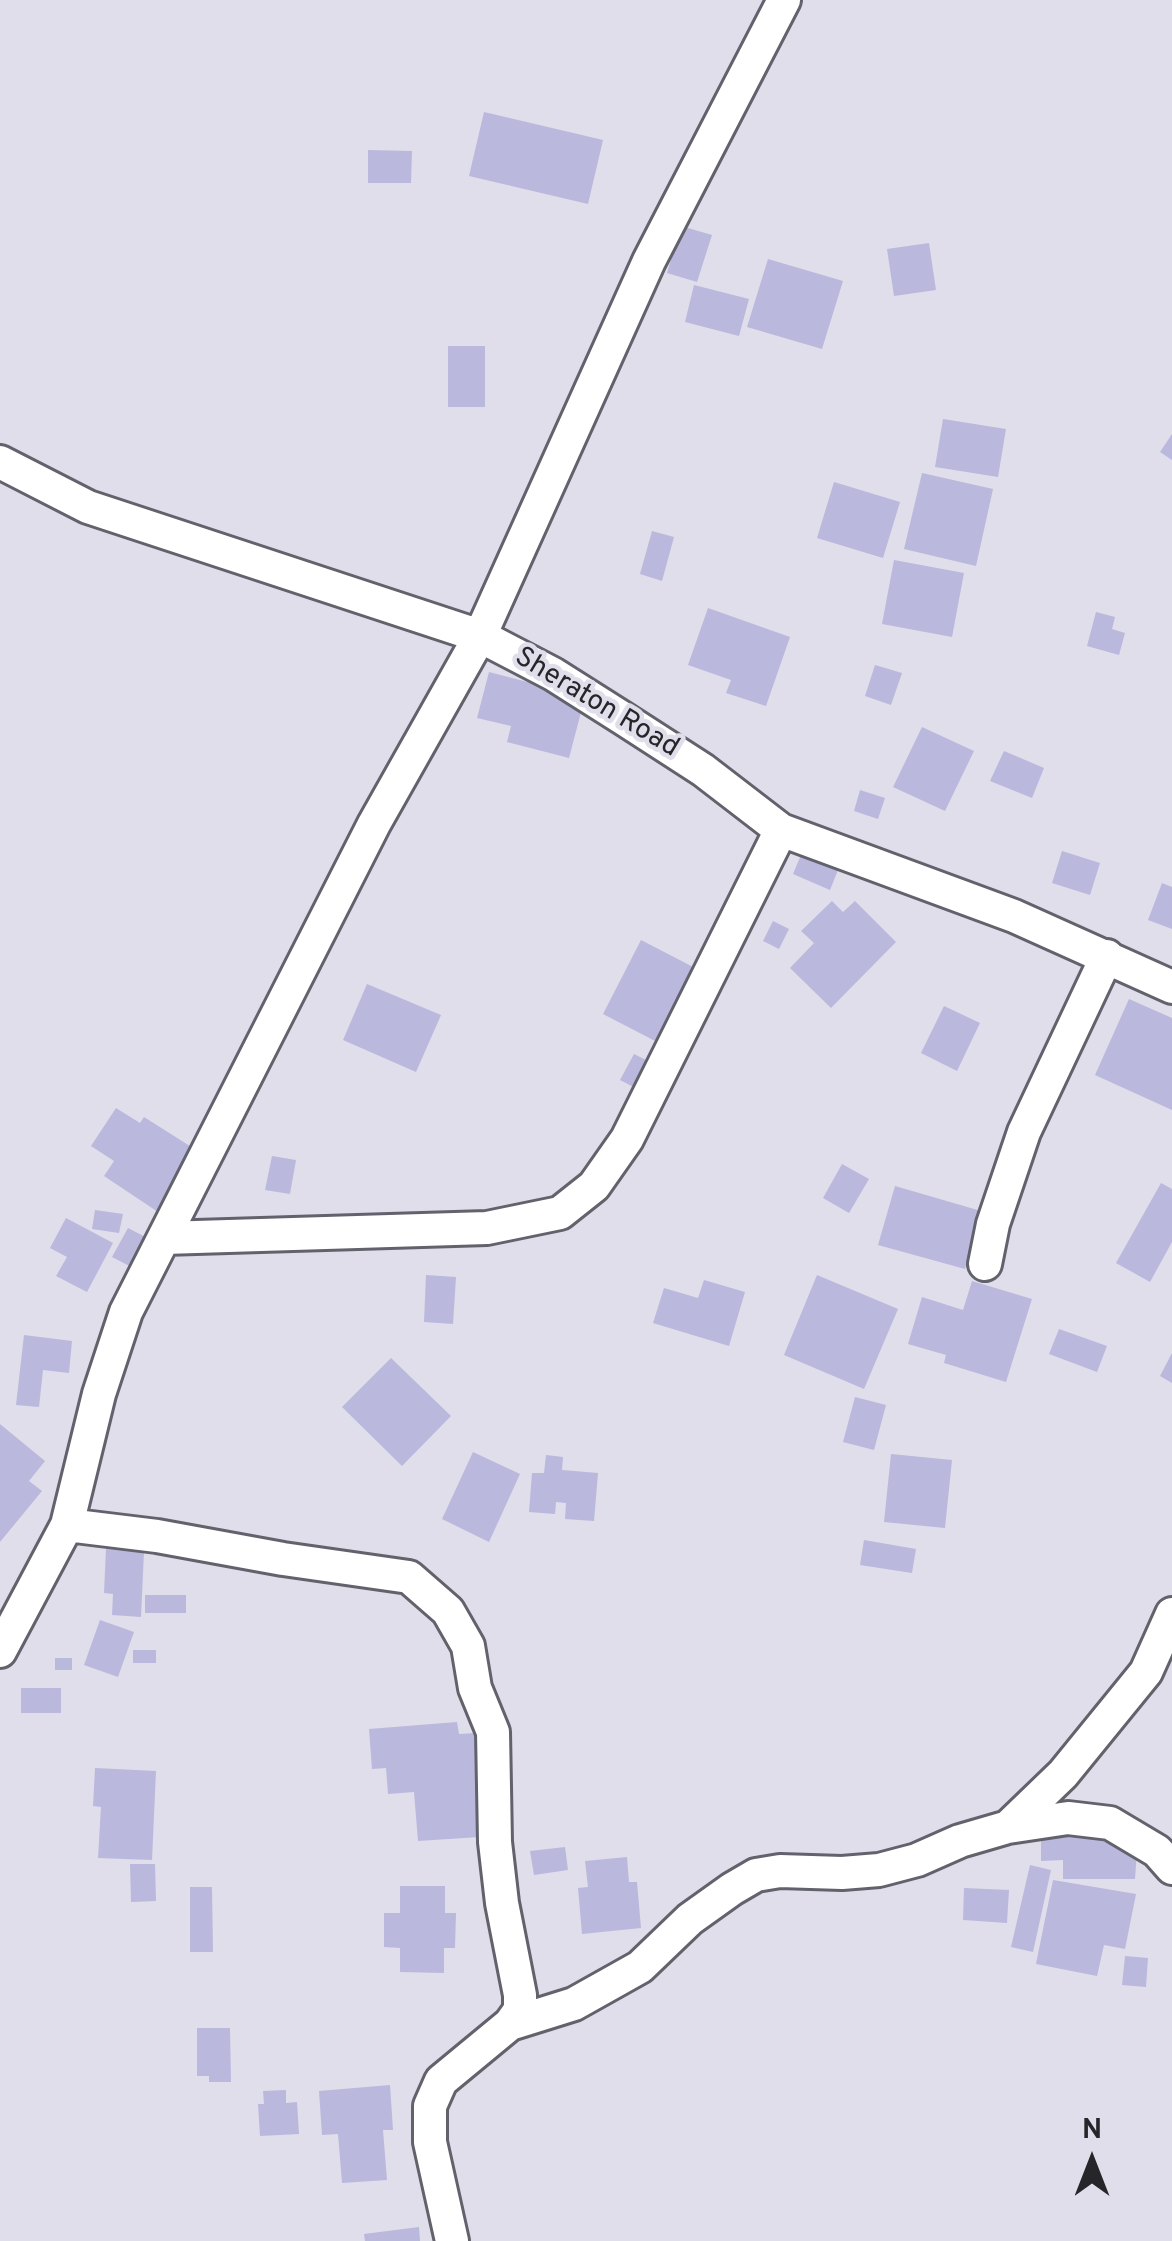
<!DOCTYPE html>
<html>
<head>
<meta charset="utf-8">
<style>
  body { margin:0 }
  #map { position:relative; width:1172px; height:2241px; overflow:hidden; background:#dfdeea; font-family:Overpass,sans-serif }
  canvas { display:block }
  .north { position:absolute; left:1042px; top:2111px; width:100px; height:100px; -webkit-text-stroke:8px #dfdeea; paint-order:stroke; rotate:0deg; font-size:28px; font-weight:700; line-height:40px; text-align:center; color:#26262a }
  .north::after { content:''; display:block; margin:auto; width:35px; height:45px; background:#26262a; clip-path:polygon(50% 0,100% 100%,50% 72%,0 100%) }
</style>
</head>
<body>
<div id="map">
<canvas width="1172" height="2241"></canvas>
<div class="north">N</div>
</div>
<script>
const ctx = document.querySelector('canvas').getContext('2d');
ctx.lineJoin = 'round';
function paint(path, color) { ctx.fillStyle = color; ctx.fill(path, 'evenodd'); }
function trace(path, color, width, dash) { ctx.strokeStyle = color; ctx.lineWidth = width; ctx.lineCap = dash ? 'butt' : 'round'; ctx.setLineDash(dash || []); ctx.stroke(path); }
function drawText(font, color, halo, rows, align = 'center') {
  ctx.font = font + ' Overpass,sans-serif'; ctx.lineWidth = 9; ctx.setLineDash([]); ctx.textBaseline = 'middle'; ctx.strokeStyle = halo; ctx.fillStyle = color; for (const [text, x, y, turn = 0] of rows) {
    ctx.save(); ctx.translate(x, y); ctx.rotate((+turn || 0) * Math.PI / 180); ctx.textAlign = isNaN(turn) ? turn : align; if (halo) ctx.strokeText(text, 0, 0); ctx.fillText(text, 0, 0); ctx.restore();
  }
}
paint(new Path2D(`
  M484 112 603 140 588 204 469 176Z
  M368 150 412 151 411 183H368Z
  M681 226 712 235 697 282 667 273Z
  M929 243 936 290 894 296 887 249Z
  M768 259 843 281 822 349 747 327Z
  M694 285 749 299 739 336 685 322Z
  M448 346H485V407H448Z
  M943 419 1006 429 998 477 935 467Z
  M1172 434V460L1160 452Z
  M922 473 993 489 976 566 904 549Z
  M834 482 900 502 883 558 817 538Z
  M652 531 674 537 662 581 640 574Z
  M894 560 964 573 952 637 882 624Z
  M708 608 790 637 766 706 726 693 731 680 688 665Z
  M1096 612 1115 617 1112 629 1125 633 1119 655 1087 646Z
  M875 665 902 673 891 705 865 696Z
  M489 672 585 697 569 758 507 742 511 726 477 718Z
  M922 727 974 751 945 811 893 787Z
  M1004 751 1044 768 1032 798 990 781Z
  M860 790 885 798 878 819 854 811Z
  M803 850 840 865 830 890 793 874Z
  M1062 851 1100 863 1090 895 1052 883Z
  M1162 883 1172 887V929L1148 920Z
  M832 901 843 912 855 901 896 942 831 1008 790 968 814 943 801 931Z
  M773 921 789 929 779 949 763 941Z
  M641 940 697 969 659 1043 603 1014Z
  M367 984 441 1015 416 1072 343 1040Z
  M1129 999 1172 1018V1110L1095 1075Z
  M944 1006 980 1023 957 1071 921 1053Z
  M634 1054 660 1067 647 1094 620 1080Z
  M116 1108 140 1123 144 1117 201 1153 161 1214 104 1176 114 1161 91 1146Z
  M272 1156 296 1160 290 1194 265 1190Z
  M842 1164 869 1179 849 1213 823 1198Z
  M1161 1183 1172 1189V1242L1150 1282 1116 1263Z
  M895 1186 981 1211 965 1269 878 1245Z
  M95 1210 123 1214 119 1233 92 1229Z
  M66 1218 113 1243 87 1292 56 1276 67 1257 50 1248Z
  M128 1228 155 1242 139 1271 112 1257Z
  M426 1275 456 1277 453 1324 424 1322Z
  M817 1275 898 1309 864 1389 784 1355Z
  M704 1280 745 1292 729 1346 653 1323 664 1288 698 1298Z
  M972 1281 1032 1299 1006 1382 944 1363 946 1355 908 1344 922 1297 963 1310Z
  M1059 1329 1107 1346 1097 1372 1049 1354Z
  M24 1335 72 1341 69 1373 43 1370 39 1407 16 1405Z
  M1172 1353V1383L1160 1376Z
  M391 1358 451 1416 402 1466 342 1407Z
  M855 1397 886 1405 874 1450 843 1442Z
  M0 1424 45 1461 29 1481 42 1491 0 1542Z
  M473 1452 520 1474 489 1542 442 1519Z
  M891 1454 952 1460 945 1528 884 1522Z
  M546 1455 563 1457 562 1470 598 1473 594 1521 565 1519 566 1503 556 1502 555 1514 529 1512 532 1473H544Z
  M864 1540 916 1549 912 1573 860 1565Z
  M106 1549 144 1551 141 1617 112 1615 113 1594 104 1593Z
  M145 1595H186V1613H145Z
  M100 1620 134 1632 118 1677 84 1665Z
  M133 1650H156V1663H133Z
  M55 1658H72V1670H55Z
  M21 1688H61V1713H21Z
  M457 1722 459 1734 477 1733 480 1766H475L480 1837 418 1841 414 1792 388 1794 386 1768 372 1769 369 1729Z
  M95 1768 156 1771 152 1860 98 1858 101 1807 93 1806Z
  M1041 1836H1138L1135 1879H1063V1860L1041 1861Z
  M565 1847 568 1870 534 1875 530 1851Z
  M627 1857 629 1882H637L641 1928 582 1934 578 1888 588 1887 585 1861Z
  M130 1864H155L156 1901 131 1902Z
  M1030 1865 1051 1870 1033 1952 1011 1947Z
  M1053 1880 1136 1894 1125 1949 1104 1945 1097 1976 1036 1964Z
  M400 1886H445V1913H456L455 1948H444V1973L400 1972V1948L384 1947V1913H400Z
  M190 1887H212L213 1952H190Z
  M964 1888 1009 1890 1007 1923 963 1920Z
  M1125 1956 1148 1958 1146 1987 1122 1985Z
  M197 2028H230L231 2082H209V2076H197Z
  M390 2085 393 2130H383L387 2180 342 2183 338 2134 322 2135 319 2091Z
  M286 2090V2103L297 2102 299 2134 260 2136 258 2104H264L263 2091Z
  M419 2227 420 2241H365L364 2234Z`), '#bab8dd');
const street = new Path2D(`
  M0 462 88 507 480 636 553 674 624 719 703 770 781 830 1014 916 1172 987
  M164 1238 487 1228 560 1213 594 1186 627 1139 781 830
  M985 1264 993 1224 1024 1132 1107 956
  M67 1525 157 1536 283 1559 409 1577 448 1611 468 1646 475 1688 493 1732 495 1842 502 1903 520 1995V2010L510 2024 441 2081 430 2106V2142L452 2241
  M0 1651 67 1525 99 1394 126 1312 374 824 480 636 649 261 784 0
  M1008 1827 1063 1774 1146 1672 1172 1614
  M510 2024 574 2004 640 1967 690 1919 732 1889 756 1875 780 1871 842 1873 879 1870 917 1860 960 1841 1008 1827 1068 1818 1110 1823 1157 1851 1172 1868`);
trace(street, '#62626c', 38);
trace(street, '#fff', 32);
drawText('28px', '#26262a', '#dfdeea', [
  ["Sheraton Road",596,704,31]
]);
</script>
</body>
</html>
